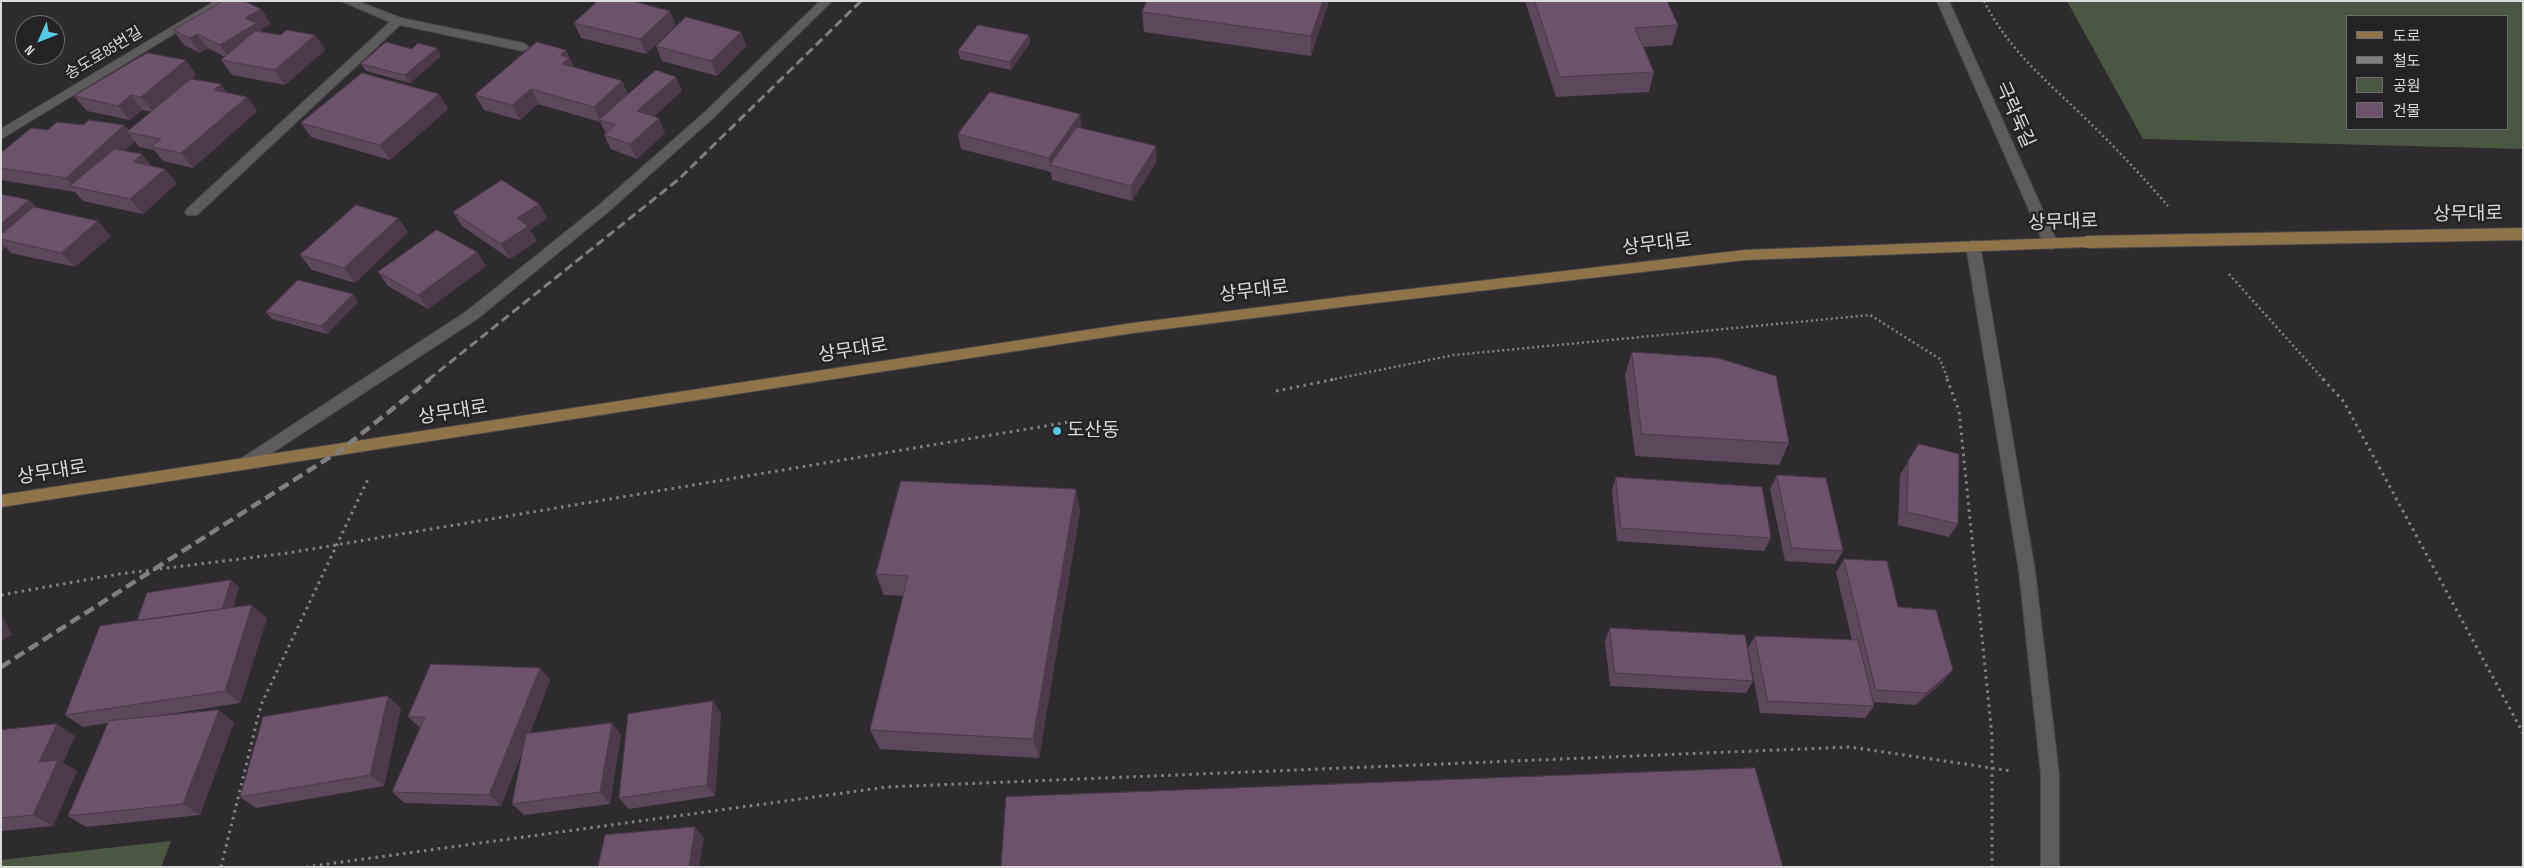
<!DOCTYPE html>
<html>
<head>
<meta charset="utf-8">
<style>
  body { margin:0 }
  #map { position:relative; width:2524px; height:868px; overflow:hidden; background:#2e2b2e; font-family:"Sofia Sans Condensed","Noto Sans KR",sans-serif }
  canvas { display:block }
  .frame { position:absolute; inset:0; border:2px solid #dddbdc; pointer-events:none }
  .legend { position:absolute; left:2346px; top:15px; width:162px; height:115px; box-sizing:border-box; background:#242224; border:1px solid #6e6c6e; margin:0; padding:6px 9px; list-style:none; font-size:15px; color:#dddbdc }
  .legend li { display:flex; align-items:center; gap:10px; height:25px }
  .legend b { width:25px; border:1px solid #6e6c6e }
  .north { position:absolute; left:15px; top:15px; width:50px; height:50px; box-sizing:border-box; background:#242224; border:1px solid #6e6c6e; border-radius:50%; rotate:226deg; font-size:14px; font-weight:700; line-height:20px; text-align:center; color:#dddbdc }
  .north::after { content:''; display:block; margin:auto; width:18px; height:22px; background:#57c9e2; clip-path:polygon(50% 0,100% 100%,50% 72%,0 100%) }
</style>
</head>
<body>
<div id="map">
<canvas width="2524" height="868"></canvas>
<div class="frame"></div>
<ul class="legend">
<li><b style="height:6px;background:#907449"></b>도로</li>
<li><b style="height:6px;background:#817f81"></b>철도</li>
<li><b style="height:14px;background:#4b5743"></b>공원</li>
<li><b style="height:14px;background:#6c526a"></b>건물</li>
</ul>
<div class="north">N</div>
</div>
<script>
const ctx = document.querySelector('canvas').getContext('2d');
ctx.lineJoin = 'round';
function paint(path, color) { ctx.fillStyle = color; ctx.fill(path, 'evenodd'); }
function trace(path, color, width, dash) { ctx.strokeStyle = color; ctx.lineWidth = width; ctx.lineCap = dash ? 'butt' : 'round'; ctx.setLineDash(dash || []); ctx.stroke(path); }
function drawText(font, color, halo, rows, align = 'center') {
  ctx.font = font + ' "Sofia Sans Condensed","Noto Sans KR",sans-serif'; ctx.lineWidth = 5; ctx.setLineDash([]); ctx.textBaseline = 'middle'; ctx.strokeStyle = halo; ctx.fillStyle = color; for (const [text, x, y, turn = 0] of rows) {
    ctx.save(); ctx.translate(x, y); ctx.rotate((+turn || 0) * Math.PI / 180); ctx.textAlign = isNaN(turn) ? turn : align; if (halo) ctx.strokeText(text, 0, 0); ctx.fillText(text, 0, 0); ctx.restore();
  }
}
paint(new Path2D(`
  M2067 1H2523V149L2143 139ZM2348 16H2508V129H2348Z
  M171 841 161 867H1V860Z`), '#4b5743');
const minor = new Path2D(`
  M215 1H228L1 139V129Z
  M341 1H357L401 18 523 43 529 47 523 51 400 25 197 215H187L185 212 187 209 390 22Z
  M820 1H832L713 118 608 212 477 319 249 468 244 470 239 468 236 464 239 460 467 311 598 206 705 112Z
  M1937 1H1949L2058 244 2056 247 2051 249 2044 244Z
  M1973 240 1980 245 2035 571 2059 775V867H2041V775L2019 571 1966 245Z`);
const major = new Path2D(`
  M2087 237 2094 242 2087 247 1745 260 1350 306 1133 333 1 507V495L1133 323 1350 296 1745 250Z`);
trace(minor, '#4a4849', 2);
trace(major, '#4a4849', 2);
trace(new Path2D(`
  M1984 1C2008 50 2048 82 2086 119 2115 147 2142 176 2168 206
  M2229 274 2324 380
  M1330 380 1454 355 1870 315 1940 359 1948 380`), '#858385', 2.5, [2, 3]);
trace(new Path2D(`
  M1947 379 1959 411 1992 736V867
  M2323 379 2344 402 2523 733
  M1276 391 1336 379
  M1 595 119 574 288 553 1081 420
  M221 867 261 705 368 479
  M306 867 887 787 1850 747 2012 771`), '#858385', 3, [2.5, 4.5]);
paint(minor, '#5e5b5d');
paint(major, '#907449');
trace(new Path2D(`
  M428 380 679 179 861 1`), '#817f81', 3, [9, 4.5]);
trace(new Path2D(`
  M1 667 341 450 430 379`), '#817f81', 4.5, [11, 5.5]);
const majorBridge = new Path2D(`
  M2087 242 2523 234`);
trace(majorBridge, '#4a4849', 14, []);
trace(majorBridge, '#907449', 12);
paint(new Path2D(`
  M1329 1 1311 56 1144 32 1142 12Z
  M1525 1H1667L1678 25 1672 45 1644 47 1654 72 1649 92 1556 97Z
  M261 9 271 24 261 29 263 32 280 35H315L325 50 285 85 232 75 221 60 225 57 208 48 200 53 184 45 173 30Z
  M574 23 676 25 646 54 581 38Z
  M741 32 746 46 717 76 662 61 656 46Z
  M1029 35 1030 43 1011 70 960 59 958 51Z
  M437 48 441 56 410 83 366 71 361 64 412 49Z
  M566 50 574 67 622 81 628 95 682 91 654 116 665 133 637 159 611 149 604 135 606 133 600 122 538 104 520 120 484 110 475 95Z
  M186 60 196 75 192 79 226 92 247 97 257 111 193 168 163 161 154 150 139 147 135 141 124 151 151 166 177 183 143 214 83 201 75 192 1 180V153L48 130 129 131 152 112 142 110 130 120 87 111 74 96Z
  M439 94 448 109 390 160 311 137 301 123Z
  M1080 114 1081 128 1157 161 1132 201 1052 180 1051 172 961 149 958 134Z
  M1 194 29 200 36 207 111 236 75 267 11 253 6 247 1 251Z
  M539 204 547 218 530 230 537 241 510 259 462 226 453 212Z
  M398 218 408 232 355 283 312 270 300 255Z
  M477 252 486 266 428 309 388 286 378 272Z
  M353 294 358 302 327 334 272 319 266 312Z
  M1632 352 1789 443 1779 465 1635 456 1625 375Z
  M1919 444 1958 524 1949 537 1898 525 1900 475Z
  M1777 475 1843 551 1835 564 1785 561 1770 489Z
  M1616 477 1771 538 1764 551 1617 541 1612 490Z
  M1076 489 1080 511 1039 758 880 749 870 730 903 596 884 595 876 574Z
  M1844 559 1898 607 1943 682 1916 705 1873 702 1874 706 1865 718 1760 713 1748 648 1755 636 1852 640 1836 572Z
  M239 587 233 608 267 618 240 703 144 718 234 722 200 815 86 827 68 816 108 723 83 727 65 715 137 621Z
  M1610 628 1753 681 1746 693 1610 686 1605 640Z
  M540 668 550 680 530 733 612 723 621 735 610 804 524 815 512 804 523 750 501 806 405 803 392 792 420 728 408 717Z
  M401 708 384 786 256 808 240 797Z
  M721 713 715 796 629 809 619 798Z
  M1 730 75 736 63 763 77 771 53 826 1 831Z`), '#5d475b');
paint(new Path2D(`
  M1323 1H1329L1311 56V36Z
  M261 9 271 24 261 29 267 38 231 60 220 45 245 18Z
  M670 11 676 25 646 54 640 39Z
  M741 32 746 46 717 76 711 61Z
  M197 34 208 48 200 53 190 38Z
  M315 35 325 50 285 85 275 70Z
  M1029 35 1030 43 1011 70 1010 62Z
  M437 48 441 56 410 83 405 75Z
  M566 50 573 65 576 73 562 64 561 55Z
  M186 60 196 75 153 112 141 97Z
  M676 77 682 91 644 125 637 111Z
  M622 81 629 96 600 120 594 107Z
  M221 84 231 99 214 90Z
  M531 89 538 104 520 120 512 105Z
  M439 94 448 109 390 160 380 145Z
  M131 95 142 110 130 120 118 106Z
  M247 97 257 111 193 168 181 153Z
  M1080 114 1082 129 1051 166 1049 158Z
  M659 118 665 133 637 159 630 144Z
  M124 125 131 133 127 132 135 141 83 189 74 187 66 178Z
  M1156 146 1157 161 1132 201 1131 186Z
  M142 154 154 169 133 162Z
  M165 169 177 183 143 214 130 199Z
  M29 200 43 215 1 239V224Z
  M539 204 547 218 530 230 537 241 510 259 501 244 517 218Z
  M398 218 408 232 355 283 344 268Z
  M98 221 111 236 75 267 61 253Z
  M1 243 6 247 1 251Z
  M477 252 486 266 428 309 418 295Z
  M353 294 358 302 327 334 321 326Z
  M1076 489 1080 511 1039 758 1033 739Z
  M231 580 239 587 230 616 222 609Z
  M252 605 267 618 240 703 225 691Z
  M1 613 12 635 1 641Z
  M540 668 550 680 501 806 489 795Z
  M1953 670 1943 682 1916 705 1926 693Z
  M388 696 401 708 384 786 370 775Z
  M713 701 721 713 715 796 707 785Z
  M219 710 234 722 200 815 183 804Z
  M612 723 621 735 610 804 600 792Z
  M57 724 75 736 63 763 77 771 53 826 33 815 39 762Z
  M695 827 704 838 699 867H689Z`), '#4c394a');
const building = new Path2D(`
  M224 1H244L261 9 245 18 257 23 220 45 197 34 190 38 173 30Z
  M598 1H632L670 11 640 39 574 23Z
  M1147 1H1323L1311 36 1142 12Z
  M1535 1H1667L1678 25 1635 28 1654 72 1560 77Z
  M686 17 741 32 711 61 656 46Z
  M978 25 1029 35 1010 62 958 51Z
  M287 30 315 35 275 70 221 60 255 31 280 35Z
  M386 42 412 49 418 43 437 48 405 75 361 64Z
  M537 42 566 50 561 55 569 58 562 64 622 81 594 107 531 89 512 105 475 95Z
  M147 53 186 60 141 97 131 95 118 106 74 96Z
  M656 70 676 77 637 111 659 118 630 144 604 135 615 125 599 120Z
  M362 73 439 94 380 145 301 123Z
  M191 79 221 84 214 90 247 97 181 153 151 147 161 139 127 132Z
  M990 92 1080 114 1049 158 958 134Z
  M89 120 124 125 66 178 1 168V153L31 128 48 130 57 122 83 125Z
  M1077 127 1156 146 1131 186 1050 165Z
  M115 149 142 154 133 162 165 169 130 199 70 186Z
  M502 180 539 204 517 218 528 226 501 244 453 212Z
  M1 194 29 200 1 224Z
  M356 205 398 218 344 268 300 255Z
  M34 207 98 221 61 253 1 239V235Z
  M437 230 477 252 418 295 378 272Z
  M298 280 353 294 321 326 266 312Z
  M1632 352 1718 358 1776 376 1789 443 1642 434Z
  M1919 444 1959 454 1958 524 1907 512 1908 461Z
  M1777 475 1826 478 1843 551 1792 548Z
  M1616 477 1762 487 1771 538 1621 528Z
  M901 481 1076 489 1033 739 870 730 908 576 876 574Z
  M1844 559 1887 561 1898 607 1936 610 1953 670 1926 693 1876 690Z
  M231 580 222 609 137 621 147 593Z
  M252 605 225 691 65 715 100 626Z
  M1610 628 1745 635 1753 681 1615 673Z
  M1755 636 1858 640 1874 706 1768 701Z
  M431 664 540 668 489 795 392 792 425 717H408Z
  M388 696 370 775 240 797 263 717Z
  M713 701 707 785 619 798 628 714Z
  M219 710 183 804 68 816 109 721Z
  M612 723 600 792 512 804 526 734Z
  M57 724 39 762 58 760 33 815 1 818V730Z
  M1755 768 1783 867H1001L1006 797Z
  M695 827 689 867H598L605 835Z`);
paint(building, '#6c526a');
trace(building, '#4c394a', 1);
for (const [x, y, r, color] of [
  [1057,431,5,"#57c9e2"]
]) { const dot = new Path2D(); dot.arc(x, y, r, 0, 2 * Math.PI); ctx.fillStyle = color; ctx.fill(dot); trace(dot, '#242224', 2); }
drawText('16px', '#dddbdc', '#242224', [
  ["송도로85번길",104,54,-31]
]);
drawText('19px', '#dddbdc', '#242224', [
  ["극락둑길",2014,115,66],
  ["상무대로",2468,215,-1],
  ["상무대로",2063,223,-2],
  ["상무대로",1657,245,-7],
  ["상무대로",1254,292,-7],
  ["상무대로",853,351,-9],
  ["상무대로",453,413,-9],
  ["상무대로",52,473,-9]
]);
drawText('19px', '#dddbdc', '#242224', [
  ["도산동",1067,431]
], 'left');
</script>
</body>
</html>
